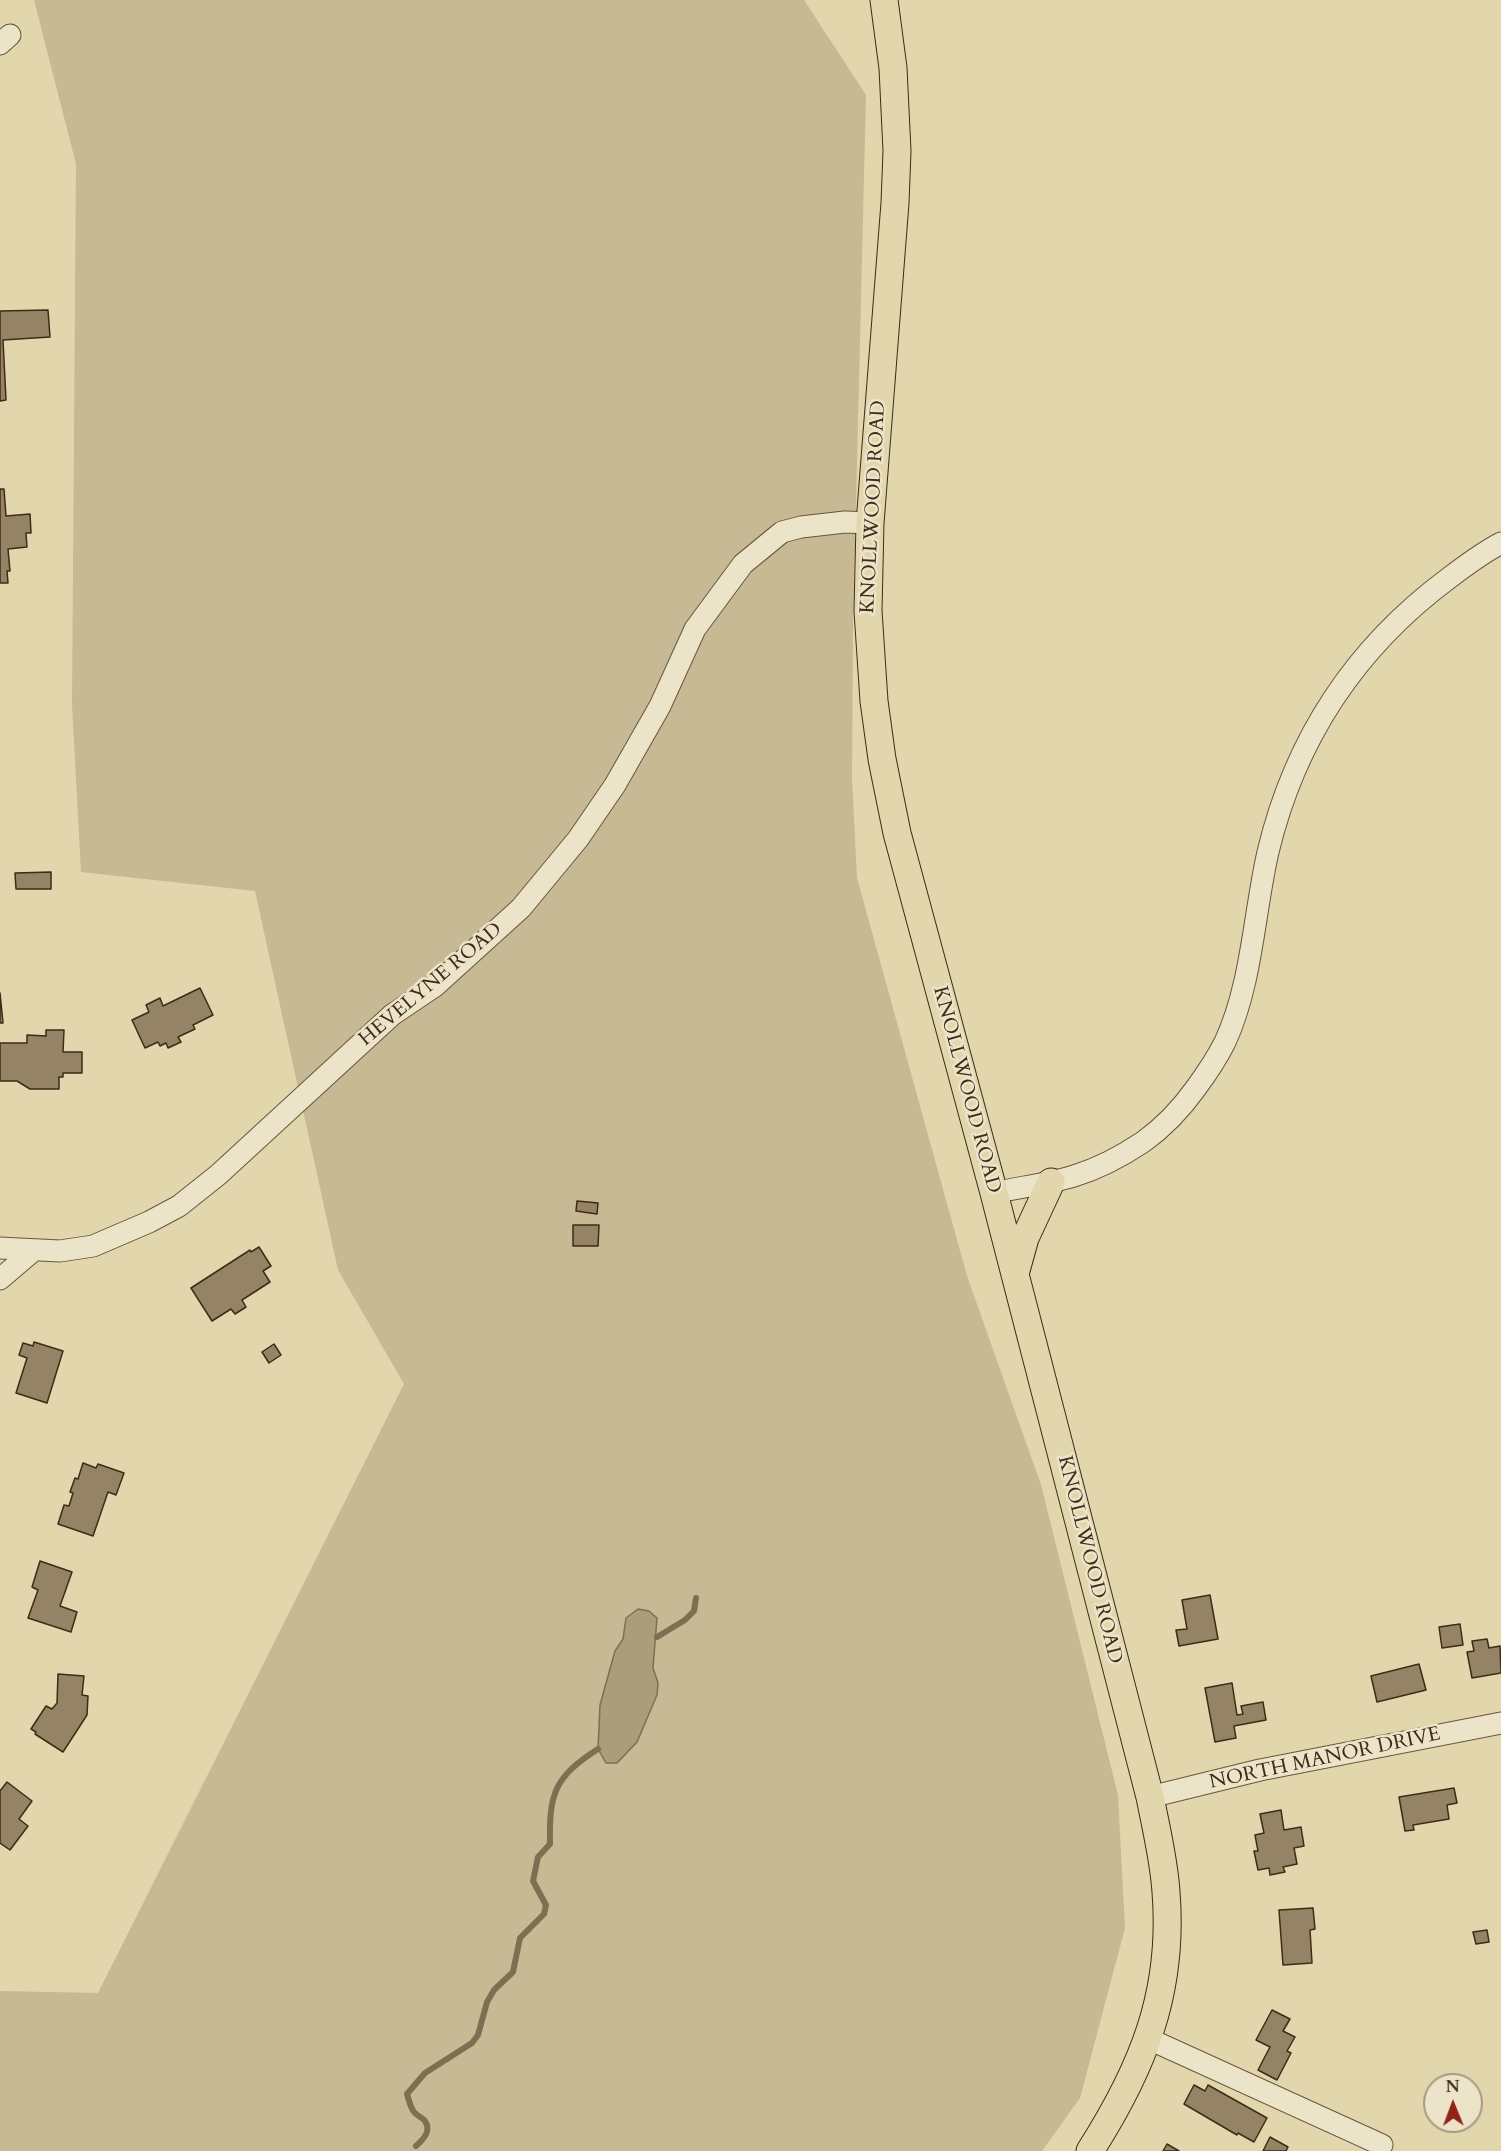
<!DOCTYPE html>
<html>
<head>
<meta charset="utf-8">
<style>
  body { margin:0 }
  #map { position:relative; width:1501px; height:2151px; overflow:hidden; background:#e2d6ac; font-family:Cardo,serif }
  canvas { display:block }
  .north { position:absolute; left:1423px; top:2073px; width:60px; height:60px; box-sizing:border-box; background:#ece4c9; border:2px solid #a79a82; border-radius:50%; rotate:359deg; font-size:16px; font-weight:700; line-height:24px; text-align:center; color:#402a18 }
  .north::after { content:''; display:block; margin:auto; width:21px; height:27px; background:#8f2418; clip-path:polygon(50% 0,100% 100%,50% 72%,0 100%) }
</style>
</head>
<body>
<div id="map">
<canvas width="1501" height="2151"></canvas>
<div class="north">N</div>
</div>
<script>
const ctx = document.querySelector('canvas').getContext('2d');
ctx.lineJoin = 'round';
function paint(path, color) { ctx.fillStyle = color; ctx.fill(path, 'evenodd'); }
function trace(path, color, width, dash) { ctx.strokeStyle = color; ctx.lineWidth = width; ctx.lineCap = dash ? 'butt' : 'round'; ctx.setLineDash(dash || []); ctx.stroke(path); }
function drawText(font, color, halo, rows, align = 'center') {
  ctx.font = font + ' Cardo,serif'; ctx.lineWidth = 5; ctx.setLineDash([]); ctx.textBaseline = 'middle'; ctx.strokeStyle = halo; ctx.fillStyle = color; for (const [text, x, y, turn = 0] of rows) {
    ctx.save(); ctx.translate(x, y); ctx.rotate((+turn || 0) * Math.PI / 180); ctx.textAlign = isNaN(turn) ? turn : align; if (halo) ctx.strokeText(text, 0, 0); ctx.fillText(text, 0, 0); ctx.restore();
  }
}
paint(new Path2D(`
  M34 0H804L866 95 853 625 852 778 857 878 967 1276 1041 1485 1118 1795 1125 1928 1080 2098 1042 2151H0V1991L98 1993 404 1384 338 1270 255 891 81 872 72 704 76 164Z`), '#c6b993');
const water = new Path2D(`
  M638 1609 649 1611 657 1618 653 1668 658 1683 657 1695 637 1742 617 1763H606L598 1749 600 1705 615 1651 623 1639 626 1618Z`);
paint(water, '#ab9c7a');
trace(water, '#806e53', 1.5);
trace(new Path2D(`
  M657 1637 685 1620 694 1611 696 1598
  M416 2146C423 2140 432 2131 425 2121 423 2118 417 2116 414 2112 410 2107 409 2100 407 2094L425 2073 472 2043 478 2035 487 2002 494 1990 513 1972 520 1938 544 1914 546 1905 533 1881 538 1857 550 1844C549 1794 554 1777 598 1749`), '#806e53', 6);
const building = new Path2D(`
  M48 310 50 337 3 340 6 400 0 401V311Z
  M0 489H4L6 516 30 514 31 533H26L27 547 8 549 10 571H7L8 583H0Z
  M51 872V889H16L15 873Z
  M200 988 213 1015 193 1025 195 1029 178 1037 181 1042 168 1048 166 1043 160 1046 158 1042 145 1048 132 1020 149 1012 146 1005 160 998 163 1006Z
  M0 993 3 1023H0Z
  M46 1030H64L63 1052H82V1073H63V1077H59V1089H30L17 1081H0V1043H27V1035L46 1036Z
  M577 1201 598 1203 597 1214 576 1211Z
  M573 1225H599L598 1246H573Z
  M259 1247 271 1266 263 1271 270 1282 242 1300 246 1307 235 1314 231 1309 212 1321 191 1288 250 1250 251 1252Z
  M34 1342 63 1351 47 1403 16 1393 27 1358 19 1355 23 1343 33 1346Z
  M274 1344 281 1355 269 1363 262 1352Z
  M83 1463 96 1468 98 1464 124 1473 116 1495 108 1492 93 1536 58 1524 64 1505 69 1506 73 1493 70 1492 75 1478 78 1479Z
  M40 1561 72 1572 60 1606 77 1612 71 1632 28 1618 38 1590 32 1587Z
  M1210 1595 1218 1639 1179 1646 1176 1630 1187 1629 1182 1600Z
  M1460 1624 1463 1645 1442 1648 1439 1627Z
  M1487 1639 1489 1648 1500 1646 1501 1673 1472 1678 1467 1652 1474 1651 1472 1641Z
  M1419 1664 1426 1690 1377 1702 1371 1676Z
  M58 1674 84 1676 82 1695 88 1696 87 1715 63 1752 35 1734 36 1732 31 1729 46 1706 52 1709 57 1703Z
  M1232 1683 1237 1715 1243 1714 1241 1706 1263 1702 1266 1720 1234 1726 1236 1738 1215 1742 1205 1688Z
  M7 1782 32 1801 19 1819 28 1826 10 1850 0 1843V1791Z
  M1454 1788 1457 1803 1447 1805 1449 1819 1413 1825 1414 1830 1405 1831 1399 1797Z
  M1281 1810 1284 1830 1301 1827 1304 1846 1294 1848 1297 1864 1283 1867 1285 1872 1270 1875 1269 1868 1258 1870 1254 1851H1258L1255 1835 1264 1833 1260 1814Z
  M1313 1908 1315 1929 1310 1930 1312 1963 1283 1965 1279 1910Z
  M1487 1930 1489 1942 1476 1944 1473 1932Z
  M1272 2010 1290 2019 1283 2031 1295 2037 1287 2051 1291 2053 1277 2080 1258 2070 1270 2047 1256 2040Z
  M1194 2085 1205 2091 1208 2085 1267 2118 1254 2142 1238 2133 1237 2135 1184 2104Z
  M1270 2137 1288 2147 1286 2151H1263Z
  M1167 2144 1179 2151H1163Z`);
paint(building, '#948365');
trace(building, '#402a18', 1.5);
const minor = new Path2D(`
  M0 44 10 35
  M994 1193C1020 1187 1048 1184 1074 1176 1097 1169 1122 1156 1143 1142 1164 1127 1181 1109 1196 1088 1207 1073 1217 1058 1225 1042 1252 984 1254 913 1268 852 1295 739 1356 647 1449 578 1466 565 1482 553 1501 543
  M0 1248 60 1251 93 1246 149 1222 179 1206 218 1175 392 1015 435 986 521 908 578 839 615 785 660 706 695 629 743 564 782 532 801 527 845 522 870 523
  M0 1279 34 1250
  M1150 1797 1260 1770 1501 1723
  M1149 2039 1382 2145`);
const major = new Path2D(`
  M884 0 893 68 897 151 895 203 870 523 868 611 874 701 882 759 897 833 994 1193 1150 1797C1156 1828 1164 1860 1166 1892 1174 1992 1143 2068 1090 2151
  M1015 1274 1025 1238 1051 1182`);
trace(minor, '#68553d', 23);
trace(major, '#402a18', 29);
trace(minor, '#ece4c9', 21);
trace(major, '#e2d6ac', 27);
drawText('20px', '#402a18', '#ece4c9', [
  ["KNOLLWOOD ROAD",874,507,-87],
  ["HEVELYNE ROAD",431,985,-40],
  ["KNOLLWOOD ROAD",966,1090,75],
  ["KNOLLWOOD ROAD",1089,1560,76],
  ["NORTH MANOR DRIVE",1325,1759,-12]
]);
</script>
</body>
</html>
